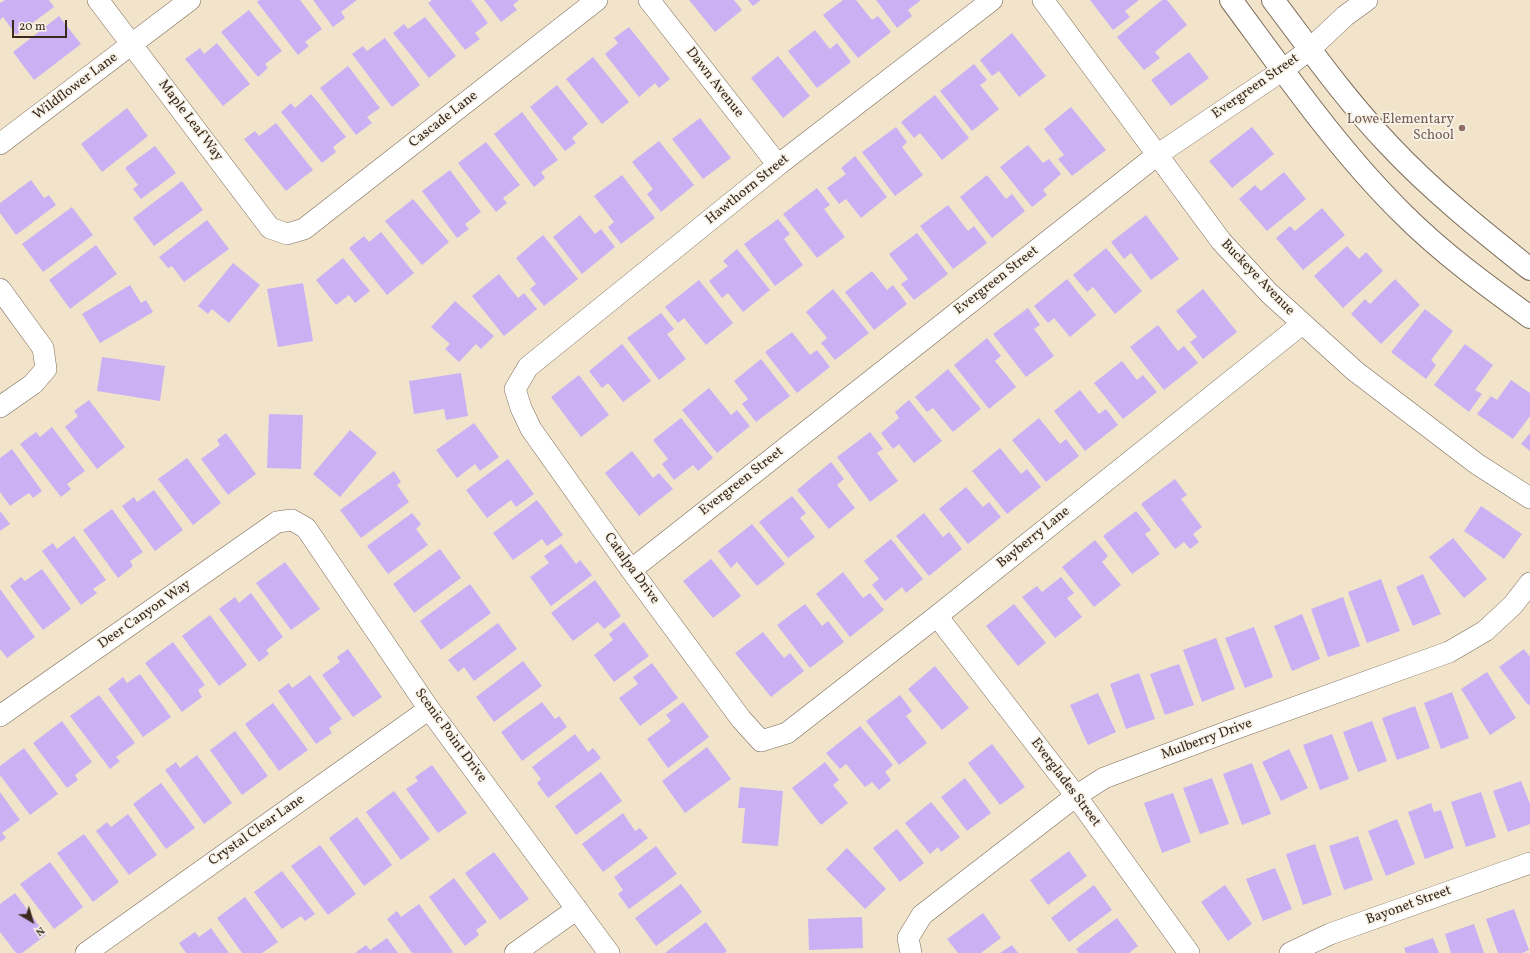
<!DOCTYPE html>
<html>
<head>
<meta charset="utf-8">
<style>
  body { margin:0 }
  #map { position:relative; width:1530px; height:953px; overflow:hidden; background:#f2e4ca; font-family:Vollkorn,serif }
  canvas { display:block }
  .north { position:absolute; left:12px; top:901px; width:40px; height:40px; -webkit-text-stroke:3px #f7f3e8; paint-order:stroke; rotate:142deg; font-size:11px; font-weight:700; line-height:16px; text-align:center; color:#3b2a1e }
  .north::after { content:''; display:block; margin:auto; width:14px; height:18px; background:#3b2a1e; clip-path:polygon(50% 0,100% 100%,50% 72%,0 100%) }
  .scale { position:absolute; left:12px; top:20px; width:55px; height:18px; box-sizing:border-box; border:2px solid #3b2a1e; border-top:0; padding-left:5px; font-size:12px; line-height:14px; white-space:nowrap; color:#3b2a1e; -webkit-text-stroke:3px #f7f3e8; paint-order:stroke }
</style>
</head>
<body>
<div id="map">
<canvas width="1530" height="953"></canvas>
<div class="north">N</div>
<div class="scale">20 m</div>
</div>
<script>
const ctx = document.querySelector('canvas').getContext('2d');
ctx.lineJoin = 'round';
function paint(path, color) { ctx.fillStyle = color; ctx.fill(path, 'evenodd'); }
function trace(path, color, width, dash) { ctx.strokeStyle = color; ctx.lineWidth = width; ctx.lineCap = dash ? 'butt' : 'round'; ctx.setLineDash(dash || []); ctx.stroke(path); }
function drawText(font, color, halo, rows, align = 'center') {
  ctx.font = font + ' Vollkorn,serif'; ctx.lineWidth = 3.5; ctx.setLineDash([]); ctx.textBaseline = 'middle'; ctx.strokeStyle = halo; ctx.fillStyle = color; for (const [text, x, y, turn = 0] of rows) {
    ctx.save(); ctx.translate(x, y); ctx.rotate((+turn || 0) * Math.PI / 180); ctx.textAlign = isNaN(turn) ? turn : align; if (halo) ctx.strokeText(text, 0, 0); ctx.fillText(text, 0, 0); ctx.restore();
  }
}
paint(new Path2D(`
  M5 0H49L54 7 16 35 3 17 0 20V3Z
  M259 0H300L322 29 305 42 309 46 298 55 257 2Z
  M313 0H357L341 12 345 18 333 27Z
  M432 0H471L488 23 475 33 480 39 465 50 428 3Z
  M484 0H519L513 5 517 10 501 22Z
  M689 0H734L742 10 715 32Z
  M748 0H761L753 6Z
  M843 0H856L872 20 878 16 891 32 858 58 823 15Z
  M876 0H921L908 10 912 16 897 28Z
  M1090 0H1139L1125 11 1130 17 1113 30Z
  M1162 0H1167L1187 25 1155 52 1160 58 1144 70 1117 37Z
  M249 10 282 51 265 64 268 68 258 77 221 32Z
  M59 16 81 44 34 80 13 52Z
  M425 17 456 56 429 78 393 33 404 24 408 29Z
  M629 27 670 79 659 88 655 83 639 97 605 54 618 43 614 38Z
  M815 30 830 49 837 43 851 62 817 88 788 51Z
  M1012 33 1046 76 1019 97 999 71 992 76 980 60Z
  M385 38 420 85 392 107 352 54 363 46 367 51Z
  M217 43 250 84 223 106 185 59 200 48 204 54Z
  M1189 52 1209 78 1171 106 1151 80Z
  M778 56 810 96 783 118 751 78Z
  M593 57 629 102 602 124 566 79Z
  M974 64 987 80 980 85 999 109 972 131 940 91Z
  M348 66 380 108 367 117 372 123 356 135 320 88Z
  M557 85 588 124 572 138 576 143 565 151 530 107Z
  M311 94 346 137 333 147 336 152 322 163 281 112 291 103 295 108Z
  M935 95 969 138 942 160 920 133 914 138 901 122Z
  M1071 107 1106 150 1072 176 1058 159 1064 155 1044 129Z
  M127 108 148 136 102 172 81 144Z
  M522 112 558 160 541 172 545 178 534 187 494 134Z
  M700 118 731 158 703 179 672 139Z
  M276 123 313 170 286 191 244 139 255 131 259 136Z
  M896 127 907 142 902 147 923 175 895 196 862 152Z
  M1252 127 1274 154 1232 188 1209 161Z
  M659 141 694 185 661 212 647 194 653 189 632 162Z
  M486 142 520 185 503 198 507 203 496 212 458 163Z
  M1028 145 1043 163 1049 159 1061 174 1043 190 1047 195 1032 207 1000 167Z
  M155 146 176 173 141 199 133 189 138 185 125 168Z
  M855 156 887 197 861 218 846 199 839 204 827 188 846 174 841 168Z
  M450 170 481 212 465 224 469 229 457 238 422 191Z
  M1284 172 1306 199 1267 231 1239 199 1255 185 1261 191Z
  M622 175 655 218 621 244 608 227 614 222 594 196Z
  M987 175 1006 199 1012 194 1025 211 992 238 960 197Z
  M31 180 44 198 49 195 56 205 16 235 0 213V203Z
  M182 181 203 210 154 246 133 218Z
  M817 188 830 205 824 209 845 237 817 258 783 214Z
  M413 199 449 242 422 265 385 221Z
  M948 205 968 231 974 226 987 243 953 269 920 226Z
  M72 207 93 235 43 272 22 244Z
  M1322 208 1345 235 1303 270 1276 238 1290 226 1295 231Z
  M580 215 595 234 601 229 615 247 582 274 553 237Z
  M1146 215 1179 259 1151 280 1131 253 1124 259 1111 242Z
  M778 219 790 234 784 239 803 265 775 286 744 244Z
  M207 220 229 249 184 282 172 266 168 268 159 257Z
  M381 232 414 273 387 295 349 248 364 236 369 242Z
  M917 233 948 274 914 300 901 284 908 279 889 254Z
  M543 235 578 279 544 306 530 289 536 284 516 258Z
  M96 245 117 274 70 309 49 280Z
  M1347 246 1359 259 1366 252 1383 271 1343 308 1314 276Z
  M1106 248 1142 291 1115 314 1093 287 1087 292 1073 275Z
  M737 249 770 290 743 312 728 293 722 298 709 281 728 266 723 261Z
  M343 258 370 291 355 303 349 295 336 305 316 280Z
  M233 263 260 285 229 323 212 309 208 314 198 306Z
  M872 271 887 290 893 285 907 304 874 330 845 292Z
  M499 274 518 298 524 293 537 309 504 336 472 296Z
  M1067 279 1096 315 1070 337 1054 318 1048 323 1034 306Z
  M1395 279 1420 305 1381 344 1351 314 1365 299 1370 304Z
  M699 280 733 323 706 345 684 318 678 323 665 307Z
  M303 283 313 341 278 347 267 289Z
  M130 285 141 303 146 300 153 312 100 343 82 314Z
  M833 289 869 333 835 360 821 343 827 338 806 312Z
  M1203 289 1237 332 1203 359 1190 342 1197 337 1176 311Z
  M455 301 494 336 481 349 476 344 459 362 445 349 450 344 431 327Z
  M1028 308 1040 325 1034 329 1054 356 1026 377 993 334Z
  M1425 309 1453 331 1431 360 1436 365 1426 379 1391 352Z
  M661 313 674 329 667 334 686 359 659 380 627 338Z
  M1158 325 1178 351 1184 346 1198 363 1164 390 1130 347Z
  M792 332 810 355 817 350 830 367 797 393 765 352Z
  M987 338 1001 356 995 361 1016 387 989 409 954 365Z
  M622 344 651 381 623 402 608 383 602 388 589 371Z
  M1465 344 1493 365 1475 390 1482 394 1469 412 1434 385Z
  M102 357 165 366 160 401 97 391Z
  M761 359 790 396 756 422 742 404 748 399 734 381Z
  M1122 361 1137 380 1143 375 1157 392 1123 419 1094 383Z
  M948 369 981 409 953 432 933 408 927 412 915 397Z
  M461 373 468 416 446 420 444 409 414 414 409 381Z
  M579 375 609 415 581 437 551 397Z
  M1511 380 1530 393V416L1513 439 1477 414 1491 396 1497 400Z
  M709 388 731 415 737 410 750 426 717 453 682 410Z
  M1080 390 1099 414 1106 409 1118 425 1085 451 1054 411Z
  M89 400 125 447 97 469 65 427 78 416 74 411Z
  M909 400 942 441 914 463 899 444 893 449 881 433 899 418 895 412Z
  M269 414 303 415 301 469 267 468Z
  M681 418 713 458 698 471 693 465 674 480 662 464 668 459 653 440Z
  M1039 418 1060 444 1066 439 1079 456 1046 482 1012 440Z
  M474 423 499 457 480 471 475 464 457 478 436 450Z
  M52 427 85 471 67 484 71 489 61 497 20 444 36 432 40 437Z
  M350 430 377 453 340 497 313 474Z
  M870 432 883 449 877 453 898 481 870 502 837 457Z
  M226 433 256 474 228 495 201 459 220 445 217 440Z
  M1530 433V451L1521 444Z
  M1000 448 1021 474 1027 469 1041 487 1007 514 972 471Z
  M12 449 42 491 33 498 29 493 10 506 0 492V458Z
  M632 451 653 478 659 473 673 489 639 516 605 473Z
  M187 458 221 503 193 525 158 479Z
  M508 459 534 494 516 507 511 500 487 518 466 490Z
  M831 462 844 479 837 485 855 508 829 529 797 490Z
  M394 471 401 482 397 485 409 502 361 538 340 510Z
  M1175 479 1187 495 1181 499 1202 527 1193 534 1199 542 1190 549 1184 542 1175 549 1141 504Z
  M966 487 983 507 989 502 1001 517 968 544 939 509Z
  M154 490 183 530 155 551 122 506 134 497 137 502Z
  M792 496 806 513 800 518 815 537 788 558 759 522Z
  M537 500 563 535 547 546 542 539 513 560 493 533Z
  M1481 506 1522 534 1504 559 1464 531Z
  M112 509 143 552 130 561 133 566 118 578 83 530Z
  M0 511 10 524 0 531Z
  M1136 511 1151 530 1145 534 1160 554 1132 574 1103 536Z
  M412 513 421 524 416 529 428 545 388 574 367 546Z
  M924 513 943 537 949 532 962 549 929 576 896 536Z
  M752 524 785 564 757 586 737 562 731 568 718 551Z
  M74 536 106 580 93 589 97 593 81 605 42 551 53 543 57 549Z
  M1453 538 1487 579 1464 598 1429 557Z
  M891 539 923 579 906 593 902 587 885 601 872 585 879 579 864 561Z
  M1095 540 1108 556 1102 562 1121 585 1094 607 1062 567Z
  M561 544 576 564 580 560 592 575 551 606 530 577 549 563 544 556Z
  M440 549 461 578 414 613 393 584Z
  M711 559 741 596 713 618 683 581Z
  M285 562 320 609 291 630 256 583Z
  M42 569 71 609 43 630 10 586 21 577 25 581Z
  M843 572 863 598 870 593 884 610 850 637 816 594Z
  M1423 574 1441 614 1413 626 1396 587Z
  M1061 577 1074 593 1067 598 1082 617 1055 638 1022 597 1037 586 1042 592Z
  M1381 579 1400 631 1367 643 1348 592Z
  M595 580 621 616 604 629 598 622 573 641 551 613Z
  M470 584 491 613 441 650 420 621Z
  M0 589 35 637 7 658 0 649Z
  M251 593 283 637 266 650 269 654 259 662 219 609 235 597 239 603Z
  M1343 597 1360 646 1328 657 1311 609Z
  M805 604 822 626 828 621 844 642 810 668 777 625Z
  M1014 604 1046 643 1018 666 986 626Z
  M1302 614 1320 659 1292 671 1274 626Z
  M210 615 247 665 219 686 182 636Z
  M624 622 649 656 614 682 594 655 613 640 609 634Z
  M498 623 517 649 474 681 464 667 458 672 448 660Z
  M1254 627 1273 677 1245 688 1225 638Z
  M763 632 784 658 790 653 804 671 771 697 735 653Z
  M1216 638 1235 689 1202 702 1183 650Z
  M173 642 205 685 198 690 202 697 182 712 145 663Z
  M348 649 382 697 353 717 322 675 340 662 337 657Z
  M1524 649 1530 657V704L1528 705 1499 667Z
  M523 661 542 686 494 722 476 697Z
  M652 663 678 698 640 726 619 698 638 684 633 677Z
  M1179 664 1194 705 1165 715 1150 674Z
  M935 666 969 708 942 730 908 689Z
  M1487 672 1516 718 1490 735 1461 689Z
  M1139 673 1155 719 1126 729 1110 684Z
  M140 674 171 717 143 737 108 689 123 677 127 683Z
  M310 675 342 719 329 728 332 733 316 744 278 691 289 683 292 688Z
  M1452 692 1469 738 1441 749 1424 703Z
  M1098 693 1116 732 1088 745 1070 705Z
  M99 695 135 743 116 757 120 761 110 769 70 716Z
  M900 695 912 711 906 716 927 743 899 765 866 721Z
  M542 702 555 719 559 716 567 727 522 761 501 732Z
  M683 702 709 737 668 768 647 739 671 721 666 715Z
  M273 703 308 750 279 771 245 724Z
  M1415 706 1430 748 1397 760 1382 718Z
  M62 721 92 762 75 775 78 780 67 788 33 743Z
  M1372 721 1387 761 1358 772 1343 732Z
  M860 726 893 765 885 772 891 780 879 790 872 782 865 787 846 764 840 769 826 753Z
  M235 731 268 776 242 795 210 750Z
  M575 734 588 752 593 748 601 758 548 798 537 783 541 779 532 767Z
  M1332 734 1349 779 1320 790 1303 745Z
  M992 744 1025 787 1000 805 968 763Z
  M707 747 731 779 685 813 662 781Z
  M24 748 58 794 30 815 0 775V766Z
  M1289 749 1308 788 1281 801 1262 762Z
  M197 755 232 803 204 824 165 770 176 762 180 768Z
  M825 762 839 780 833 785 848 803 821 825 792 788Z
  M1252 763 1271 814 1242 825 1223 774Z
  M432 765 467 813 438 833 406 789 418 781 415 777Z
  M601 772 622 801 576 835 555 806Z
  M965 778 991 813 967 831 941 797Z
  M1212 778 1229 824 1200 834 1183 788Z
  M1521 781 1530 804V824L1508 832 1493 791Z
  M161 783 195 828 166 849 133 804Z
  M740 787 783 791 778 846 742 843 745 808H738Z
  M394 791 430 839 401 860 366 812Z
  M0 792 20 820 2 833 6 838 0 842Z
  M1481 792 1496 837 1466 847 1451 802Z
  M1173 793 1191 842 1162 853 1144 803Z
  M931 802 960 837 941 852 938 847 930 854 905 823Z
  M1431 803 1434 812 1441 810 1454 848 1425 859 1408 812Z
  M623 813 635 831 640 828 648 838 603 872 582 844Z
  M128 814 157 855 129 875 96 831 107 822 111 827Z
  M357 817 392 865 364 886 329 838Z
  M1397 819 1415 864 1386 876 1368 831Z
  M897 829 924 863 900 882 873 848Z
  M84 834 119 882 93 902 57 853Z
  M1358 836 1373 880 1344 890 1329 846Z
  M1315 844 1332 895 1303 905 1286 854Z
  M320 845 356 894 328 915 291 866Z
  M656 846 677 874 629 909 618 894 623 890 614 877Z
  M847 848 886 889 865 909 826 869Z
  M1069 851 1087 876 1048 905 1030 880Z
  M494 852 529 899 500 920 465 873Z
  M50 862 83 907 54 929 20 884Z
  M1275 868 1292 909 1263 921 1246 879Z
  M282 871 315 914 305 921 301 916 282 929 254 892Z
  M454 878 487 922 476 930 479 935 465 946 429 897Z
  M681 884 702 912 656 946 635 918Z
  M1094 885 1112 910 1069 942 1051 918Z
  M1225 885 1252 924 1228 941 1201 902Z
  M15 893 46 935 22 953H16L0 932V904Z
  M245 897 278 942 262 953H242L217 918Z
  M419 904 453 952 452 953H412L387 919 397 911 401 917Z
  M1514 909 1529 950 1522 953H1498L1486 919Z
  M983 913 1001 938 981 953H958L947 939Z
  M862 917 863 948 809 950 808 919Z
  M1117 918 1138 946 1129 953H1079L1076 949Z
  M706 922 727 951 724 953H665Z
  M1474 924 1484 953H1451L1445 934Z
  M211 928 229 953H186L179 943 195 932 199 937Z
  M387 938 398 953H355L366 945 370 950Z
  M1433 938 1439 953H1406L1404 948Z
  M1012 945 1018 953H1000Z`), '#ccb0f4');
const minor = new Path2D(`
  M98 0 270 228 287 234 304 229 597 0
  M649 0 778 165
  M992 0 778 165 528 367 515 389 521 408 531 429 631 570 741 719 761 741 787 733 937 616 1302 324
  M1043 0 1221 241 1269 293 1355 371 1477 464 1530 498
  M0 144 190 0
  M0 289 43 348 46 369 33 384 0 407
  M631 570 1157 155 1283 70 1310 49 1345 16 1367 0
  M937 616 1076 796 1189 953
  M0 716 277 522 292 520 306 528 429 709 609 953
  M86 953 429 709
  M515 953 577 909
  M911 953 908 938 922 915 1076 796 1104 778 1229 731 1449 652 1485 631 1513 605 1530 583
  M1290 953 1330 934 1530 863`);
const tertiary = new Path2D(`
  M1231 0C1285 73 1338 150 1403 214 1442 253 1486 285 1530 317
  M1273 0C1310 49 1346 100 1389 145 1432 191 1481 230 1530 269`);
trace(minor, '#7b6b5a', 22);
trace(tertiary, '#7b6b5a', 24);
trace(minor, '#fff', 21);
trace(tertiary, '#fff', 22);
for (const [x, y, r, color] of [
  [1462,128,4,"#8d6e63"]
]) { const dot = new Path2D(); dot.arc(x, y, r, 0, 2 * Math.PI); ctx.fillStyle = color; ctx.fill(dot); trace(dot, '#f7f3e8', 1.5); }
drawText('14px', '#3b2a1e', '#f7f3e8', [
  ["Dawn Avenue",714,83,52],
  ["Wildflower Lane",76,87,-37],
  ["Evergreen Street",1256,87,-35],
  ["Cascade Lane",444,120,-38],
  ["Maple Leaf Way",190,121,53],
  ["Hawthorn Street",748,190,-39],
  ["Buckeye Avenue",1257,278,46],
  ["Evergreen Street",997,281,-38],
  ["Evergreen Street",742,482,-38],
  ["Bayberry Lane",1034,538,-39],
  ["Catalpa Drive",631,569,54],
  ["Deer Canyon Way",145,615,-35],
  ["Scenic Point Drive",450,736,54],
  ["Mulberry Drive",1207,740,-20],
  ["Everglades Street",1065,783,53],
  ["Crystal Clear Lane",257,831,-35],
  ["Bayonet Street",1409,906,-20]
]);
drawText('14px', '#785e54', '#f7f3e8', [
  ["Lowe Elementary",1454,120],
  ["School",1454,136]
], 'right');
</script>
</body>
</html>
